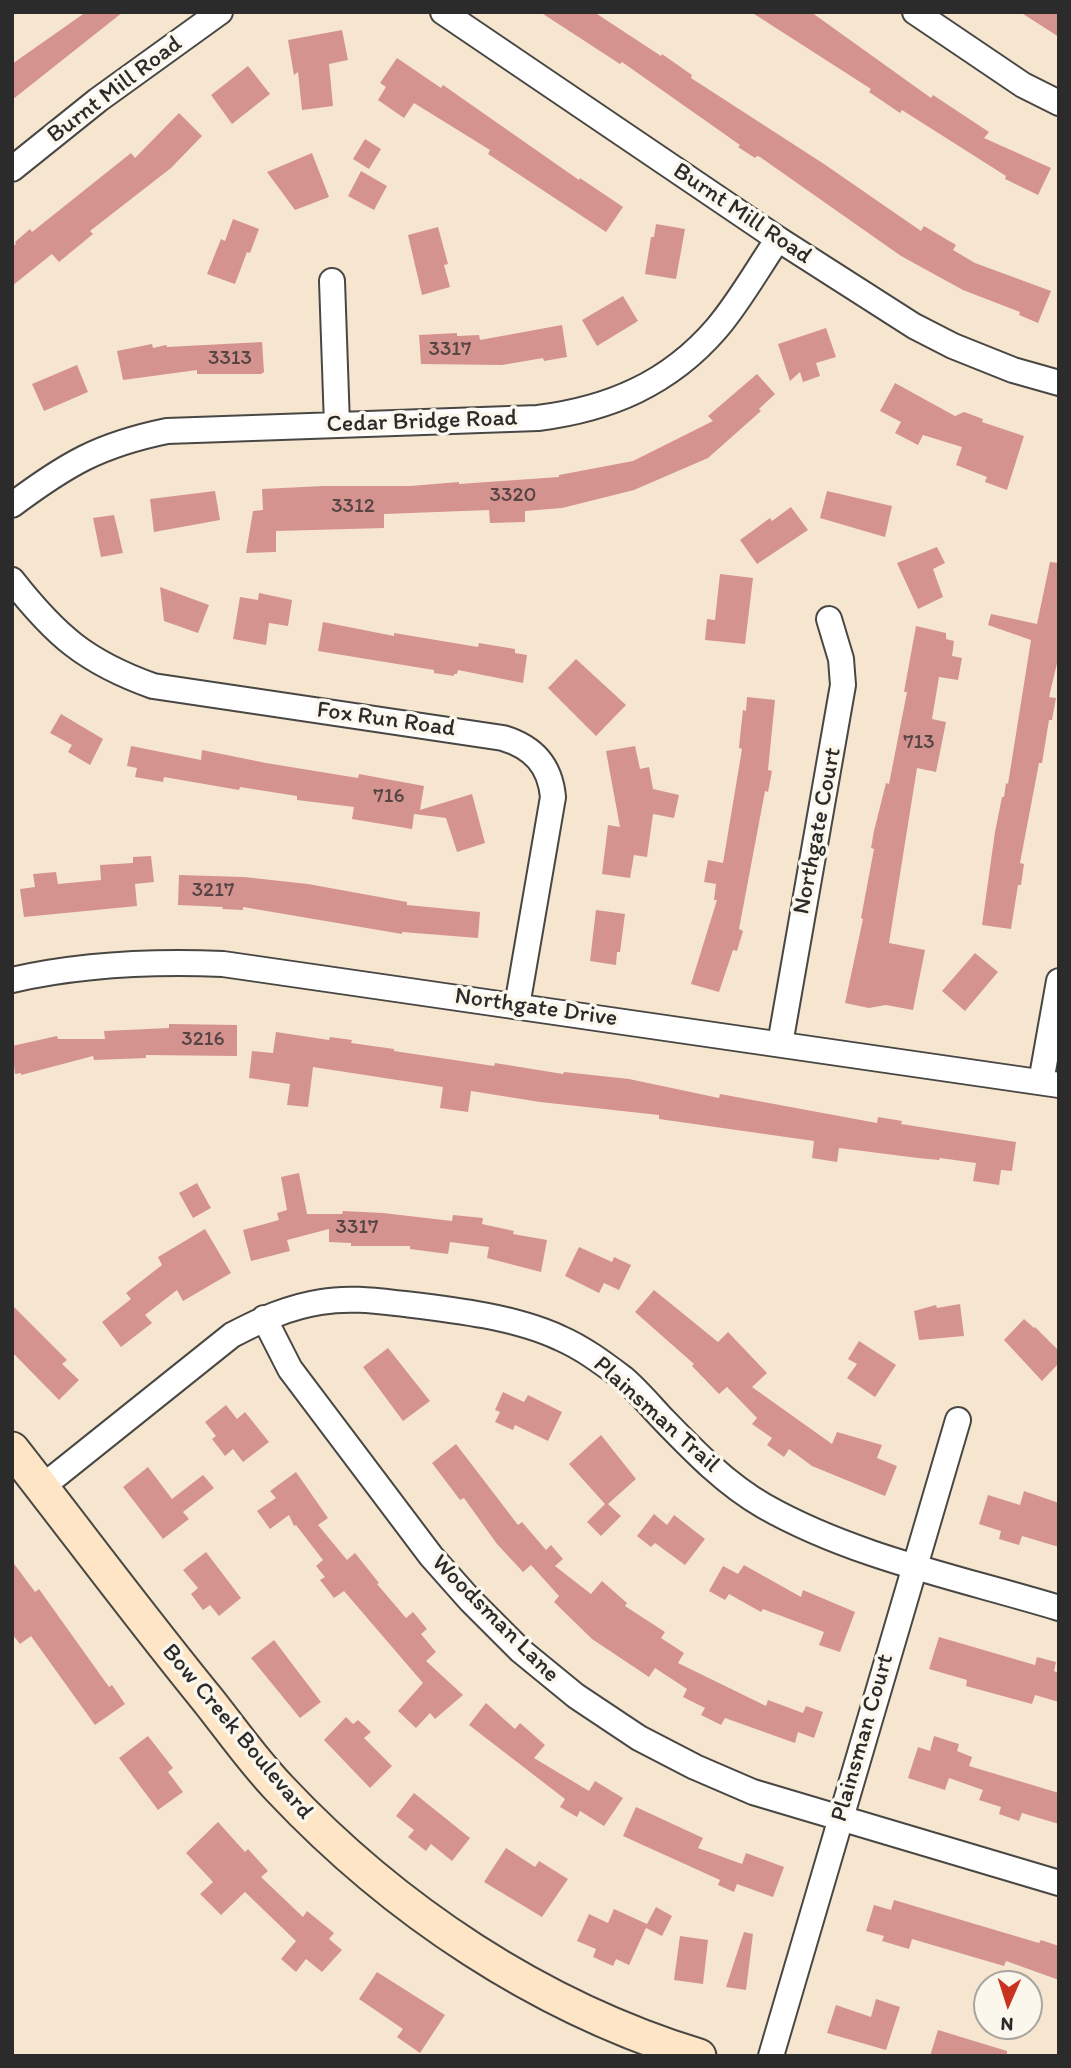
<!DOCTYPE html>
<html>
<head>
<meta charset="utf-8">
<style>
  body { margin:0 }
  #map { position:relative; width:1071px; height:2068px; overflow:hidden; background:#f6e6cf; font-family:Itim,sans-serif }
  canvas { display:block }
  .frame { position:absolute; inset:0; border:14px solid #2b2b2b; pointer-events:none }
  .north { position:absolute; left:973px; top:1970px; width:70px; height:70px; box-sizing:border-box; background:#fbf7ec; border:2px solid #a8a59f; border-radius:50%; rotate:183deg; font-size:19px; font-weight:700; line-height:28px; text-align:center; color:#2b2b2b }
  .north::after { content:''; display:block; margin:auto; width:24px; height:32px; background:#c8321e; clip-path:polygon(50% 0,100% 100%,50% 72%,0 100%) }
</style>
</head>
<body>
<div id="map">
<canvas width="1071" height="2068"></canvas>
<div class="frame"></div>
<div class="north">N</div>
</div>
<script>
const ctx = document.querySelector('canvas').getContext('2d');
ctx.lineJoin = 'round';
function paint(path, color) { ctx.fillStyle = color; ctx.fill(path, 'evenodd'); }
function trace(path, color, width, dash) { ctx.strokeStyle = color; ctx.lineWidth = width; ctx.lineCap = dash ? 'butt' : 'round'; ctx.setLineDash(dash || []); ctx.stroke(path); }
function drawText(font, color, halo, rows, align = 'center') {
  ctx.font = font + ' Itim,sans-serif'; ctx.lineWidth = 7; ctx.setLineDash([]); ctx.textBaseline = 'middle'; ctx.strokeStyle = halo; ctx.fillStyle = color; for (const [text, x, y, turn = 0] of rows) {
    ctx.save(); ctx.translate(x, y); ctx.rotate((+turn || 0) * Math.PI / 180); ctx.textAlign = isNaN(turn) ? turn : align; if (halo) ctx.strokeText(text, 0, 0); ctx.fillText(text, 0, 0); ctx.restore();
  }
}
paint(new Path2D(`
  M86 12H123L12 100V64Z
  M540 12H594L661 56 662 54 692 75 691 78 824 164 921 231 924 226 956 245 953 250 975 263 1051 291 1038 323 1019 315 1020 312 963 290 901 256 760 157 757 156 755 158 738 147 740 145 622 62 620 64Z
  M751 12H811L931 98 933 95 989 132 984 138 1051 168 1038 195 1005 179 1006 176 902 110 900 113 869 92 871 89Z
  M1020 12H1059V37Z
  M342 30 348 60 329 64 333 106 302 110 298 72 294 75 288 40Z
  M397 58 441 88 443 85 579 180 580 178 623 207 606 232 488 154 490 150 414 103 404 118 378 100 386 87 380 83Z
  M248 66 270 94 232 124 211 95Z
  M179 113 202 136 171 168 90 231 93 234 59 262 52 254 12 286V246L16 244 15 242 30 229 32 232 131 153 135 158Z
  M365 139 381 149 369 169 353 159Z
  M312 153 329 197 295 210 267 172Z
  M361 171 387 186 374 210 348 196Z
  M233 219 259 229 250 253 247 252 235 284 207 274 221 239 225 241Z
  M656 224 685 229 676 279 645 274 651 237H654Z
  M438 227 448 264 444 265 450 287 422 295 408 235Z
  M623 296 638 321 597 346 582 320Z
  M562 325 567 357 544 361 543 358 502 365 421 364 419 335 457 333V336L479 335 480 340Z
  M826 328 836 357 816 363 820 376 803 382 800 372 790 381 778 344Z
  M262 342 264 372 261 374H197V370L123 380 117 351 152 344 153 348 166 345 167 347Z
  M77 365 88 392 44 411 32 384Z
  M757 374 775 394 759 409 761 411 708 458 634 490 562 508 525 511V522L490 523 489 510 384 514V528L276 531V552L246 553 253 511 263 510 262 489 323 486H410L459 482V484L559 477V475L633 461 713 421 708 416Z
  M895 383 955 416 964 412 983 419 982 422 1024 436 1007 490 985 482 987 477 956 465 962 447 923 435 918 445 895 433 901 422 880 411Z
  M215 491 220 520 154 532 150 499Z
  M827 491 892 506 885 537 820 518Z
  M791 507 808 530 757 564 740 540 770 518 772 521Z
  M114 515 123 553 101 557 93 518Z
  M937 547 945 563 933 569 943 597 918 609 897 563Z
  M1050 562 1059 563V655L1049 697 1056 698 1052 720H1049L1042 763H1039L1020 863 1024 864 1021 885H1018L1011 929 982 925 995 832 1002 797H1004L1006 783 1008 784 1031 640 988 625 991 614 1037 624Z
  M720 574 753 578 745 644 705 640 707 619 715 620Z
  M160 587 209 605 198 633 164 621Z
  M259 593 292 600 288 626 269 623 266 645 233 639 240 597 258 600Z
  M323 622 394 636V633L478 647 479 643 515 649V653L527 655 523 683 458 670 457 674H454V676L434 673V670L318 651Z
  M916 626 946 633V639L954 641 952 656 962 658 958 680 939 677 932 719 946 722 936 772 917 768 889 943 925 950 913 1010 886 1005 869 1008 845 1003 863 919 861 918 874 849 871 848 874 831 886 783 889 784 907 692H904Z
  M576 659 626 705 596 736 548 688Z
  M747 697 775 700 768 770 772 771 768 792 765 791 739 929 743 931 737 951 733 950 719 992 691 984 717 900H714L716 884 704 882 708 860 723 863 742 749 739 748 740 737 743 710 746 711Z
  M61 714 103 739 90 765 68 752 72 745 50 733Z
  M131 746 201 760 202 750 266 763 358 778 359 774 424 786 420 810 472 794 485 843 457 852 446 818 414 814 412 829 352 819 354 807 297 800V796L240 787 239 790 164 777 163 782 135 777 137 768 127 766Z
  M635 746 640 769 649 767 653 789 679 795 674 818 653 814 647 857 634 855 630 878 602 874 608 825 620 827 606 751Z
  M151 856 154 882 135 884 137 906 24 917 20 889 35 887 33 874 56 872 58 884 101 880 100 865 133 863V857Z
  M179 875 244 877 308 884 407 902V905L480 912 478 938 402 932V934L243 907V910L222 909 223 907 178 905Z
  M596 910 625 914 620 952H617L616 965 590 961Z
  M975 953 998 972 965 1011 942 991Z
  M169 1024 237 1025V1056L146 1055V1058L94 1060 93 1056 21 1075V1073L15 1074 12 1046 57 1036 58 1039H105L104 1031 169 1028Z
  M276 1032 329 1040 330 1037 352 1040 351 1043 394 1049V1051L494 1066 495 1063 563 1074 564 1072 629 1079 719 1098 720 1094 877 1123 878 1117 902 1121 901 1124 1016 1142 1012 1171 1001 1170 999 1185 973 1181 976 1163 940 1158 939 1160 918 1158 839 1148 837 1162 812 1158 814 1141 659 1119V1115L540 1102 471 1091 468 1112 440 1108 443 1087 313 1067 308 1107 287 1105 290 1084 249 1078 252 1051 273 1053Z
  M299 1173 307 1214H342L343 1211 383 1213 452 1221 453 1215 483 1218 482 1224 514 1231 513 1234 547 1240 541 1272 487 1258 489 1247 450 1242 448 1254 410 1249V1246H351V1243L329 1242V1229L287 1240 290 1251 251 1261 243 1230 279 1220 277 1213 287 1210 281 1177Z
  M197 1183 211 1208 193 1218 179 1193Z
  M205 1229 231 1273 183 1301 177 1290 145 1315 152 1323 121 1347 102 1322 131 1299 126 1293 162 1265 158 1257Z
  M579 1247 612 1262 614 1257 631 1265 619 1290 604 1283 599 1293 565 1276Z
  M654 1290 718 1342 728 1332 767 1373 752 1387 832 1444 837 1432 882 1445 877 1458 897 1466 885 1496 812 1466 789 1449 784 1457 767 1445 772 1438 752 1424 757 1418 727 1387 719 1394 692 1366 694 1364 635 1312Z
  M960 1304 964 1336 919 1340 914 1311 936 1305 937 1308Z
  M12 1305 67 1360 62 1364 79 1380 59 1400 12 1352Z
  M1024 1319 1034 1328 1035 1327 1059 1351V1363L1042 1381 1004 1340Z
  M859 1341 896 1365 875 1397 847 1378 857 1364 848 1359Z
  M388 1348 430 1401 403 1421 363 1367Z
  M503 1392 524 1402 528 1395 562 1412 548 1441 515 1425 513 1430 495 1422 500 1412 495 1410Z
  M226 1405 237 1419 245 1412 269 1442 243 1462 233 1449 225 1456 212 1439 216 1436 205 1422Z
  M601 1435 636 1479 608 1504 621 1516 601 1536 587 1522 605 1504 569 1464Z
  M456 1444 518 1525 522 1522 546 1550 551 1545 563 1559 555 1566 591 1594 602 1581 627 1603 625 1606 665 1632 661 1638 684 1653 678 1663 766 1706 768 1700 803 1713 806 1706 823 1712 814 1738 798 1732 795 1743 725 1718 721 1725 701 1715 705 1708 683 1697 687 1689 655 1668 649 1677 592 1639 554 1602 559 1596 531 1565 523 1572 497 1544 464 1498 460 1500 432 1463Z
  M148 1467 172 1499 203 1475 214 1488 183 1512 189 1519 163 1539 123 1487Z
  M296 1472 328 1518 318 1525 347 1560 355 1553 379 1583 377 1584 406 1618 413 1612 427 1629 421 1634 436 1652 426 1661 463 1695 435 1719 430 1713 416 1728 398 1711 423 1683 344 1591 334 1598 320 1580 325 1577 316 1566 323 1560 296 1525 294 1526 289 1515 270 1529 257 1511 276 1498 270 1491Z
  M1024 1491 1059 1503V1547L1022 1536 1019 1545 999 1539 1001 1531 979 1524 988 1495 1020 1505Z
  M654 1514 667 1525 674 1515 705 1539 685 1565 655 1543 651 1547 637 1536Z
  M206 1552 241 1598 219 1616 210 1605 203 1610 191 1594 198 1588 183 1570Z
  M12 1561 35 1592 39 1589 109 1687 112 1685 125 1704 95 1725 31 1636 20 1644 12 1634Z
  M744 1565 801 1597 803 1590 855 1612 840 1652 819 1645 824 1632 763 1609 761 1612 729 1594 725 1600 709 1591 723 1566 738 1574Z
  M939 1637 1035 1665 1037 1657 1056 1662 1054 1671 1059 1673V1702L1035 1695 1032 1704 966 1686 967 1680 929 1669Z
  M274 1640 321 1702 300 1718 251 1658Z
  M486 1703 515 1729 520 1723 545 1745 534 1758 589 1791 595 1781 623 1798 604 1826 580 1811 577 1817 560 1807 565 1799 469 1725Z
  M346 1717 353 1724 358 1720 371 1732 364 1738 392 1766 370 1788 324 1740Z
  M148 1736 173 1768 168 1772 183 1792 158 1810 119 1758Z
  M934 1736 959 1744 957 1751 972 1757 969 1766 1059 1793V1824L1022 1813 1019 1821 999 1814 1001 1807 979 1800 983 1790 949 1778 945 1790 908 1778 918 1747 930 1751Z
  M414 1793 470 1838 452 1861 431 1844 426 1851 408 1837 414 1830 396 1816Z
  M636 1807 703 1838 698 1848 742 1864 746 1853 784 1867 773 1897 737 1884 734 1892 718 1885 720 1880 623 1836Z
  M218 1822 245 1852 248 1849 268 1871 261 1877 303 1917 307 1911 334 1933 329 1939 342 1950 322 1972 306 1959 296 1972 281 1959 296 1941 245 1892 221 1915 200 1894 213 1882 186 1853Z
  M506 1848 535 1867 539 1861 568 1879 542 1917 484 1882Z
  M894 1900 1039 1943 1041 1940 1059 1946V1980L1006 1961 1004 1966 912 1939 909 1949 882 1941 884 1936 866 1931 874 1905 891 1910Z
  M656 1907 672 1916 662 1936 646 1928 629 1965 616 1959 613 1966 593 1957 596 1949 577 1941 589 1914 608 1923 614 1909 647 1924Z
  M744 1932 753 1934 746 1990 726 1987Z
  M680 1936 708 1940 703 1984 674 1980Z
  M377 1972 445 2015 420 2053 397 2037 403 2029 359 1999Z
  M876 1999 900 2007 886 2050 827 2033 836 2005 871 2017Z
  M938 2030 1007 2051V2056H930Z`), '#d59390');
const street = new Path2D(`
  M443 12 778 239 914 326 953 346 1013 370 1059 383
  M915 12 1023 85 1059 103
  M12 169 98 100 220 12
  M332 281 337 425
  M12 505C67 464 99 445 167 431L538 418C609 409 669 384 717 328 740 301 758 268 778 239
  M12 580C56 636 86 662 153 686L503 738C533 747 550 765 553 797L517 1006
  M12 980C82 964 151 961 223 964L1059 1085
  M780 1044 843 685 841 659 829 619
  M1041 1082 1059 981
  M264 1318 290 1369 431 1556 470 1600 521 1651 576 1696 639 1738 695 1767 753 1792 1059 1883
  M42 1487 232 1335C261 1320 288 1307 321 1302 349 1297 377 1301 405 1304 455 1310 515 1317 560 1338 583 1348 603 1363 623 1378 636 1389 648 1403 660 1416 692 1449 724 1483 764 1506 854 1557 960 1578 1059 1608
  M771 2056 958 1420`);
const secondary = new Path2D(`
  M12 1449C77 1532 140 1617 207 1699 231 1729 253 1761 280 1789 394 1910 539 2007 699 2056`);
trace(street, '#494744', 28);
trace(secondary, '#494744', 37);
trace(street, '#fff', 24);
trace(secondary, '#fde5c5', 33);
drawText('21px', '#564544', null, [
  ["3317",450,350],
  ["3313",230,359],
  ["3320",513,496],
  ["3312",353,507],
  ["713",919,743],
  ["716",389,797],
  ["3217",213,891],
  ["3216",203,1040],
  ["3317",357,1228]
]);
drawText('24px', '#2b2b2b', '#fbf7ec', [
  ["Burnt Mill Road",115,90,-37],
  ["Burnt Mill Road",742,214,34],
  ["Cedar Bridge Road",422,422,-2],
  ["Fox Run Road",386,720,8],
  ["Northgate Court",818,831,-79],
  ["Northgate Drive",536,1008,8],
  ["Plainsman Trail",656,1415,42],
  ["Woodsman Lane",495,1619,45],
  ["Bow Creek Boulevard",237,1732,50],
  ["Plainsman Court",863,1738,-74]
]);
</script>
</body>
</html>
